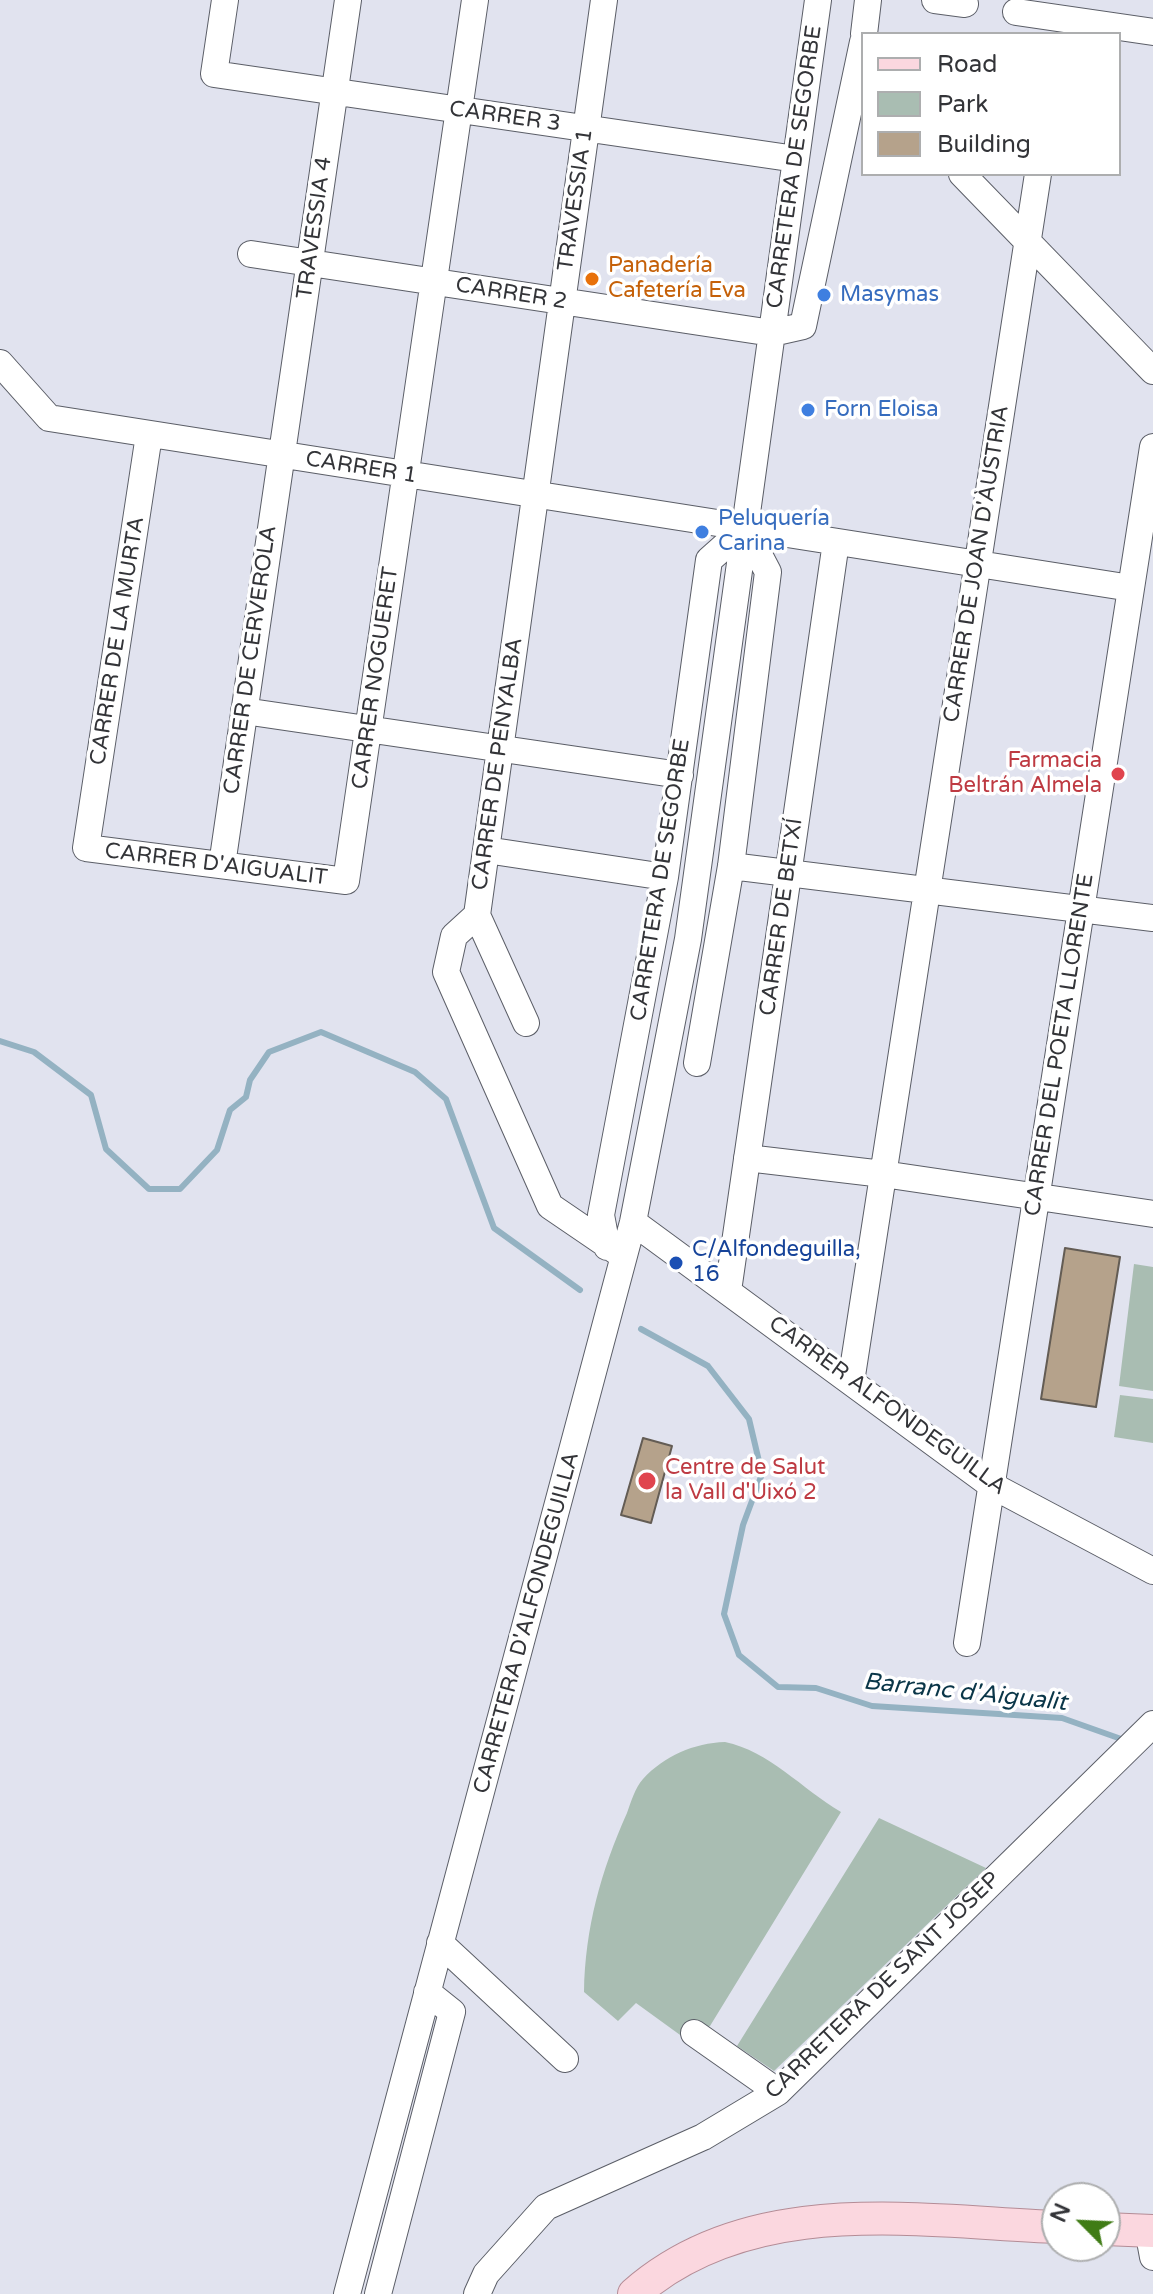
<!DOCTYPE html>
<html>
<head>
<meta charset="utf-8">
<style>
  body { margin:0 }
  #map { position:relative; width:1153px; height:2294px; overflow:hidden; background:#e1e3ef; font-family:"Varela Round",sans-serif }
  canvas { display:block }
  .legend { position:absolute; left:861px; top:32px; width:260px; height:144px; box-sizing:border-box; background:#fff; border:2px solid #adaeaf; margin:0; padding:10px 14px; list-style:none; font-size:24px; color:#333438 }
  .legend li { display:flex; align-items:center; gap:16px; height:40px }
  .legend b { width:40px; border:2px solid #adaeaf }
  .north { position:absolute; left:1041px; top:2182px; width:80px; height:80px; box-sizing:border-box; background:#fff; border:2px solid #adaeaf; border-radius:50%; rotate:294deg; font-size:22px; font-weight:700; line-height:32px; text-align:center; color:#333438 }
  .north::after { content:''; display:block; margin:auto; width:28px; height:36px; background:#407c16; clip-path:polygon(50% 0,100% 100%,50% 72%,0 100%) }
</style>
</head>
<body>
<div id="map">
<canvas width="1153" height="2294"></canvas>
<ul class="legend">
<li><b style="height:10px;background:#fbd7df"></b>Road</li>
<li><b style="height:22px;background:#a9bdb2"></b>Park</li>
<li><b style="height:22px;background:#b5a28b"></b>Building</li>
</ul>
<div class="north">N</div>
</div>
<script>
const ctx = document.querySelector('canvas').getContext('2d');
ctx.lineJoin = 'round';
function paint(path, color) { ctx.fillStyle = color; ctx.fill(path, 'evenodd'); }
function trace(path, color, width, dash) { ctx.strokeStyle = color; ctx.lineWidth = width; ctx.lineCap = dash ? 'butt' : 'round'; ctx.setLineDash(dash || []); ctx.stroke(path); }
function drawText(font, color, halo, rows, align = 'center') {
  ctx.font = font + ' "Varela Round",sans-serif'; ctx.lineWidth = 7; ctx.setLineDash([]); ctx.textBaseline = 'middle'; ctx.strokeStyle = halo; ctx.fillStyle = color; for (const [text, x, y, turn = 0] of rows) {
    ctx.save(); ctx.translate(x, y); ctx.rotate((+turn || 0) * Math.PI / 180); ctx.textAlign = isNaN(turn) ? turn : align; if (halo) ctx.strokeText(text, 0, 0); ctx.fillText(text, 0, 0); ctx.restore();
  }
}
paint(new Path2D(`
  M1134 1264 1153 1267V1391L1119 1386Z
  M1120 1395 1153 1399V1443L1114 1437Z
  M725 1742C769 1751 802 1789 841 1812L710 2026 687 2040 636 2003 618 2021 584 1992C585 1928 601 1871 627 1813 631 1802 635 1788 643 1779 664 1756 694 1743 725 1742Z
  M879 1818 986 1868 774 2071 737 2046Z`), '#a9bdb2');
trace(new Path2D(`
  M0 1041 34 1052 91 1095 106 1149 149 1189H180L217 1150 230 1110 246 1097 250 1080 269 1052 321 1032 415 1072 446 1099 494 1228 580 1290
  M641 1329 708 1366 749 1419 762 1474 743 1525 724 1614 739 1655 778 1687 816 1688 872 1706 1062 1718 1124 1740`), '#94b2c2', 6);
const building = new Path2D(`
  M1065 1248 1120 1257 1096 1407 1041 1399Z
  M643 1438 672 1446 651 1523 621 1515Z`);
paint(building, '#b5a28b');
trace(building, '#635c54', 2);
const minor = new Path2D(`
  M225 0 214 74 796 159
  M935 0 965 4
  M1016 12 1153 32
  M864 34 868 0
  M962 174 1153 371
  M251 254 772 333 803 326 863 42
  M0 363 49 418 1131 588
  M149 435 86 848 346 881 475 0
  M244 711 680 775
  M486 850 665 877
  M222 865 348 0
  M731 866 1153 918
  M477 915 454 936 446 972 550 1206 616 1251
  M526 1023 477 915 604 0
  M697 1063 731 866 768 572 745 528
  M747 1158 883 1174 1153 1214
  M633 1222 991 1485 1153 1571
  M607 1247 601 1215 665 877 709 560 745 528
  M728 1291 836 542
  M851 1382 1038 174
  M967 1643 1153 447
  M440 1943 565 2059
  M694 2033 778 2092
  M1148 2230 1153 2257
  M347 2294 633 1222 688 939 818 0
  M378 2294 452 2012 427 1992
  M477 2294 486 2274 546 2207 703 2137 778 2092 1153 1724`);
const major = new Path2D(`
  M1105 2229 1153 2231
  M634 2294C750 2192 915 2221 1057 2227`);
trace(minor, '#5b5e67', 28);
trace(major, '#b48c96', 34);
trace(minor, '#fff', 26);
trace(major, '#fbd7df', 32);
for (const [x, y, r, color] of [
  [592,279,8,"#e8710a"],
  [824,295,8,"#3f7fe0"],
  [808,410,8,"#3f7fe0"],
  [702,532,8,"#3f7fe0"],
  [1118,774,8,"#e0444e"],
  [676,1263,8,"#1a4fb4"],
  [647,1481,10,"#e0444e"]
]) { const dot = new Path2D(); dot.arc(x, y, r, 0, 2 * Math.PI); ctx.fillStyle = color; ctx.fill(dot); trace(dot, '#fff', 3); }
drawText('22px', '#333438', '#fff', [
  ["CARRER 3",505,117,8],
  ["CARRETERA DE SEGORBE",795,167,-82],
  ["TRAVESSIA 1",576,200,-82],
  ["TRAVESSIA 4",315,228,-82],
  ["CARRER 2",511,294,9],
  ["CARRER 1",361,468,9],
  ["CARRER DE JOAN D'ÀUSTRIA",977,564,-81],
  ["CARRER DE LA MURTA",118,641,-81],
  ["CARRER DE CERVEROLA",251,660,-82],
  ["CARRER NOGUERET",376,678,-82],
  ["CARRER DE PENYALBA",498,764,-82],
  ["CARRER D'AIGUALIT",216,865,7],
  ["CARRETERA DE SEGORBE",661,880,-81],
  ["CARRER DE BETXÍ",782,917,-82],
  ["CARRER DEL POETA LLORENTE",1060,1045,-81],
  ["CARRER ALFONDEGUILLA",887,1406,36],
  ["CARRETERA D'ALFONDEGUILLA",527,1623,-75],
  ["CARRETERA DE SANT JOSEP",883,1986,-44]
]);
drawText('22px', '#c56008', '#fff', [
  ["Panadería",608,266],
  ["Cafetería Eva",608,291]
], 'left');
drawText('22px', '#366cbe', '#fff', [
  ["Masymas",840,295],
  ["Forn Eloisa",824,410],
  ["Peluquería",718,519],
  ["Carina",718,544]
], 'left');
drawText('22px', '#be3a42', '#fff', [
  ["Farmacia",1102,761],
  ["Beltrán Almela",1102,786],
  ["Centre de Salut",665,1468,"left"],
  ["la Vall d'Uixó 2",665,1493,"left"]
], 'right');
drawText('22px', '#164399', '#fff', [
  ["C/Alfondeguilla,",692,1250],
  ["16",692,1275]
], 'left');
drawText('italic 24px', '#0a3648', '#fff', [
  ["Barranc d'Aigualit",965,1693,6]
]);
</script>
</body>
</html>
